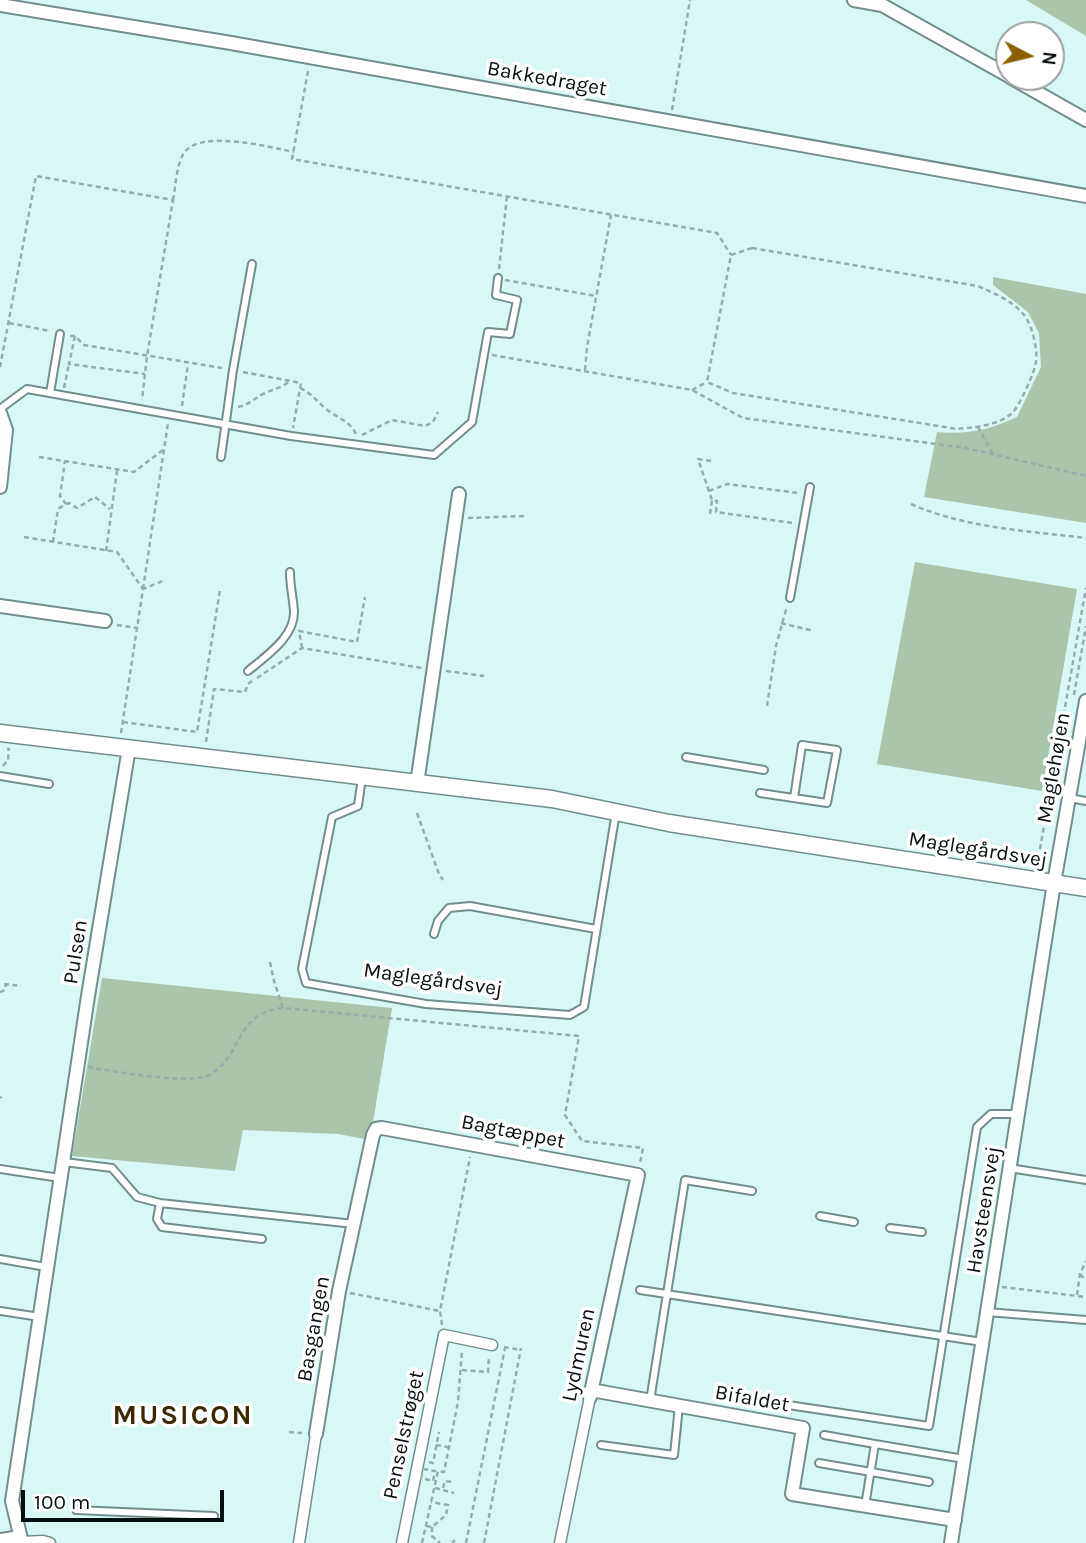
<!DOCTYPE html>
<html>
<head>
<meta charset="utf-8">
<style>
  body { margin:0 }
  #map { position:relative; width:1086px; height:1543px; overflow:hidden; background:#d8f8f6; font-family:Karla,sans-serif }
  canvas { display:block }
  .north { position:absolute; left:995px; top:21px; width:70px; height:70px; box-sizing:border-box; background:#fff; border:2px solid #9b9f9f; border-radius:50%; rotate:97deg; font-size:19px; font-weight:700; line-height:28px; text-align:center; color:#050f0e }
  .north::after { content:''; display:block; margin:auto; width:24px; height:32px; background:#896100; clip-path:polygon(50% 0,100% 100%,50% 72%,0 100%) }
  .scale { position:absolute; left:21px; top:1490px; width:203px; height:32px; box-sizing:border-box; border:4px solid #050f0e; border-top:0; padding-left:9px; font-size:21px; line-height:24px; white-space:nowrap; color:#050f0e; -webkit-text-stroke:5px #fff; paint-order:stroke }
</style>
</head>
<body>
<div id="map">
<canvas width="1086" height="1543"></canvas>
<div class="north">N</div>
<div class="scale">100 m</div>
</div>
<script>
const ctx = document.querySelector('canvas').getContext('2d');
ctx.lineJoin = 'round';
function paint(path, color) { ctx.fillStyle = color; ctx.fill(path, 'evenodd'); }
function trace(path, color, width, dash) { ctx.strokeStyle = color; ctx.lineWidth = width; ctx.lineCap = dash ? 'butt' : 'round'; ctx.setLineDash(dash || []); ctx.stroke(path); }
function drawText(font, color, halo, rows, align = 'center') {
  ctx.font = font + ' Karla,sans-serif'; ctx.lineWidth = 7; ctx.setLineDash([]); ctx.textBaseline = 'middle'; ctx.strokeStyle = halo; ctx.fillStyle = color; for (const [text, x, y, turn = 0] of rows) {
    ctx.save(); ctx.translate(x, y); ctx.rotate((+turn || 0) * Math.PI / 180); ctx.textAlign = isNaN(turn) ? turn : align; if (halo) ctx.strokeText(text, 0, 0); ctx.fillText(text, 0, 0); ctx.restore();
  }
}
paint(new Path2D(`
  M1026 0H1086V36Z
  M993 277 1086 294V523L924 497 937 432C968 435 988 430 1017 417L1041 367 1039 333 1028 312 993 285Z
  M915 562 1077 589 1042 791 877 764Z
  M102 978 392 1008 370 1140 338 1134 243 1130 235 1171 72 1156Z`), '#a9c5ab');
const service = new Path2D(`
  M50 393 60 334
  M0 409 27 389 291 436 434 455 472 422 488 332 510 334 517 300 496 295 498 278
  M221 457 233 370 252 264
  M790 598 810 487
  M248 671C266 656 295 637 294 611 293 598 290 586 290 572
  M686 757 764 770
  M0 776 49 784
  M362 777 358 806 332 817 302 969 306 983 426 1004 570 1015 584 1007 616 812
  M760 793 827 803 837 750 802 745 794 798
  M1069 798 1086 801
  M434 934 438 921 449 908 470 906 596 929
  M64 1162 112 1168 137 1197 160 1203 354 1224
  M1009 1168 1086 1180
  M0 1169 60 1178
  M160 1203 157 1219 162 1227 262 1239
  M820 1216 854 1222
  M890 1228 922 1232
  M0 1259 46 1267
  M640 1290 982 1342
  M0 1311 40 1317
  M987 1312 1086 1320
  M650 1401 685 1180 752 1191
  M788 1405 929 1426 977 1127 991 1114H1018
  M824 1435 875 1444
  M601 1445 674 1455 679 1406
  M819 1463 929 1482
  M865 1506 875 1444 964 1459
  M76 1510 214 1516`);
const pedestrian = new Path2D(`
  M22 1542 43 1541 50 1543
  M299 1543 316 1434
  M402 1543 444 1335 492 1345
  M560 1543 590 1397`);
const minor = new Path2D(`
  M854 0 882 5 1009 76
  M0 5 231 43 1086 196
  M1010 77 1086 120
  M0 413 6 430 0 487
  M0 606 105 621
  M417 784 459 494
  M591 1390 803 1428 792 1494 955 1520
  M316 1434 339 1291 373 1135 376 1129 382 1128 638 1175 590 1397
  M0 1540 20 1537
  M22 1543 12 1501 88 996 129 748
  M951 1543 1054 883 1086 701`);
const tertiary = new Path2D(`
  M0 733 552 799 669 823 1086 888`);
trace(service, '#728e8c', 10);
trace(pedestrian, '#728e8c', 13);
trace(minor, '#728e8c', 16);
trace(tertiary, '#728e8c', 19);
trace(new Path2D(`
  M308 71 292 159 717 233 731 255
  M672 110 690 0
  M173 200C176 186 176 165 184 153 199 129 270 147 294 152
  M752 248 978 286C995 294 1012 300 1024 315 1032 325 1038 349 1036 362 1035 371 1020 405 1013 412 999 426 975 427 957 429L733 393 707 382 731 255Z
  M499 269 507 196
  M505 280 596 296
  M9 323 50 331
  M70 336H75L84 345 222 368
  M75 336 69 364 145 374
  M492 355 692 390 743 418 966 448 1086 476
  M0 367 36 176 173 200 147 356 142 400
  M585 370 587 347 611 215
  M243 372 301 383 293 428
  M64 388 69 364
  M300 388C311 393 317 401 326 409 337 418 349 420 356 434
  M692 390 707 382
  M182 406 188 364
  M238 407C249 405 253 399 263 394 273 389 282 388 290 381
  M978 427 993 454
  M362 435 392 420 425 426 433 422 438 412
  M39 457 134 472 163 450
  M711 461 698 459 712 500
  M709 491 727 484 799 493
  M66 504 69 503 77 508 95 497 110 509
  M911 504C965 528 1028 531 1086 538
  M710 514 712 500 717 501 716 512 793 523
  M468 518 524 516
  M24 537 117 552 143 589
  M53 542 58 509 66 504 60 496 65 461
  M106 551 117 471
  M143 589 168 423
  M781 623 814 631
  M117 625 138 628
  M302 648 299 631 357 642 365 597
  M446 671 484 676
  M257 678 302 648 422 668
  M1074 695 1086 626
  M767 706 776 646 787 606
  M123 722 197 732 220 590
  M121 733 143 589 163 581
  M206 742 214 689 245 692 248 684 252 681
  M3 766 8 760 9 749H7
  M417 813 439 874 443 880
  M1037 866 1086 588
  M270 962 274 981 283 1008 579 1036 565 1115 582 1141 643 1148 640 1163
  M4 984 21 986
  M0 992 5 990 6 984
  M88 1067C112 1071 193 1086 211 1074 244 1054 234 1013 283 1008
  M0 1098 2 1097
  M1080 1274 1086 1280
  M1002 1287 1086 1297
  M350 1293 440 1311
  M1077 1295 1080 1274 1086 1261
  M442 1325 440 1311 470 1157
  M504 1347 521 1350
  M462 1370 488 1372 489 1356
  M289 1432 302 1433
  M436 1445 448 1447
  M429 1462 433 1463 439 1432
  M423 1469 435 1471 433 1481 421 1478Z
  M435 1488 454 1493
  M443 1488 445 1481 454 1482
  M426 1526 432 1527 446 1515 448 1505 431 1502
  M432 1527V1536L440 1543
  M422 1543 438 1471 444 1472 458 1402 462 1350
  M452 1543 455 1540
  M466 1543 505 1348
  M484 1543 521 1348`), '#95aead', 2.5, [5, 3.5]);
trace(service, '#fff', 6);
trace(pedestrian, '#fff', 10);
trace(minor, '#fff', 12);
trace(tertiary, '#fff', 16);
drawText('21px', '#050f0e', '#fff', [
  ["Bakkedraget",547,79,10],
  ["Maglehøjen",1054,768,-80],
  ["Maglegårdsvej",978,850,9],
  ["Pulsen",76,952,-81],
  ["Maglegårdsvej",433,980,8],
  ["Bagtæppet",513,1132,11],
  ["Havsteensvej",984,1210,-81],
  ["Basgangen",314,1329,-80],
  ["Lydmuren",579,1355,-78],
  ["Bifaldet",752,1399,10],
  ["Penselstrøget",404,1435,-78]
]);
ctx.letterSpacing = '2px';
drawText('bold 28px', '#3c2901', '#fff', [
  ["MUSICON",183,1416]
]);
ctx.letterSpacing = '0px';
</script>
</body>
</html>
